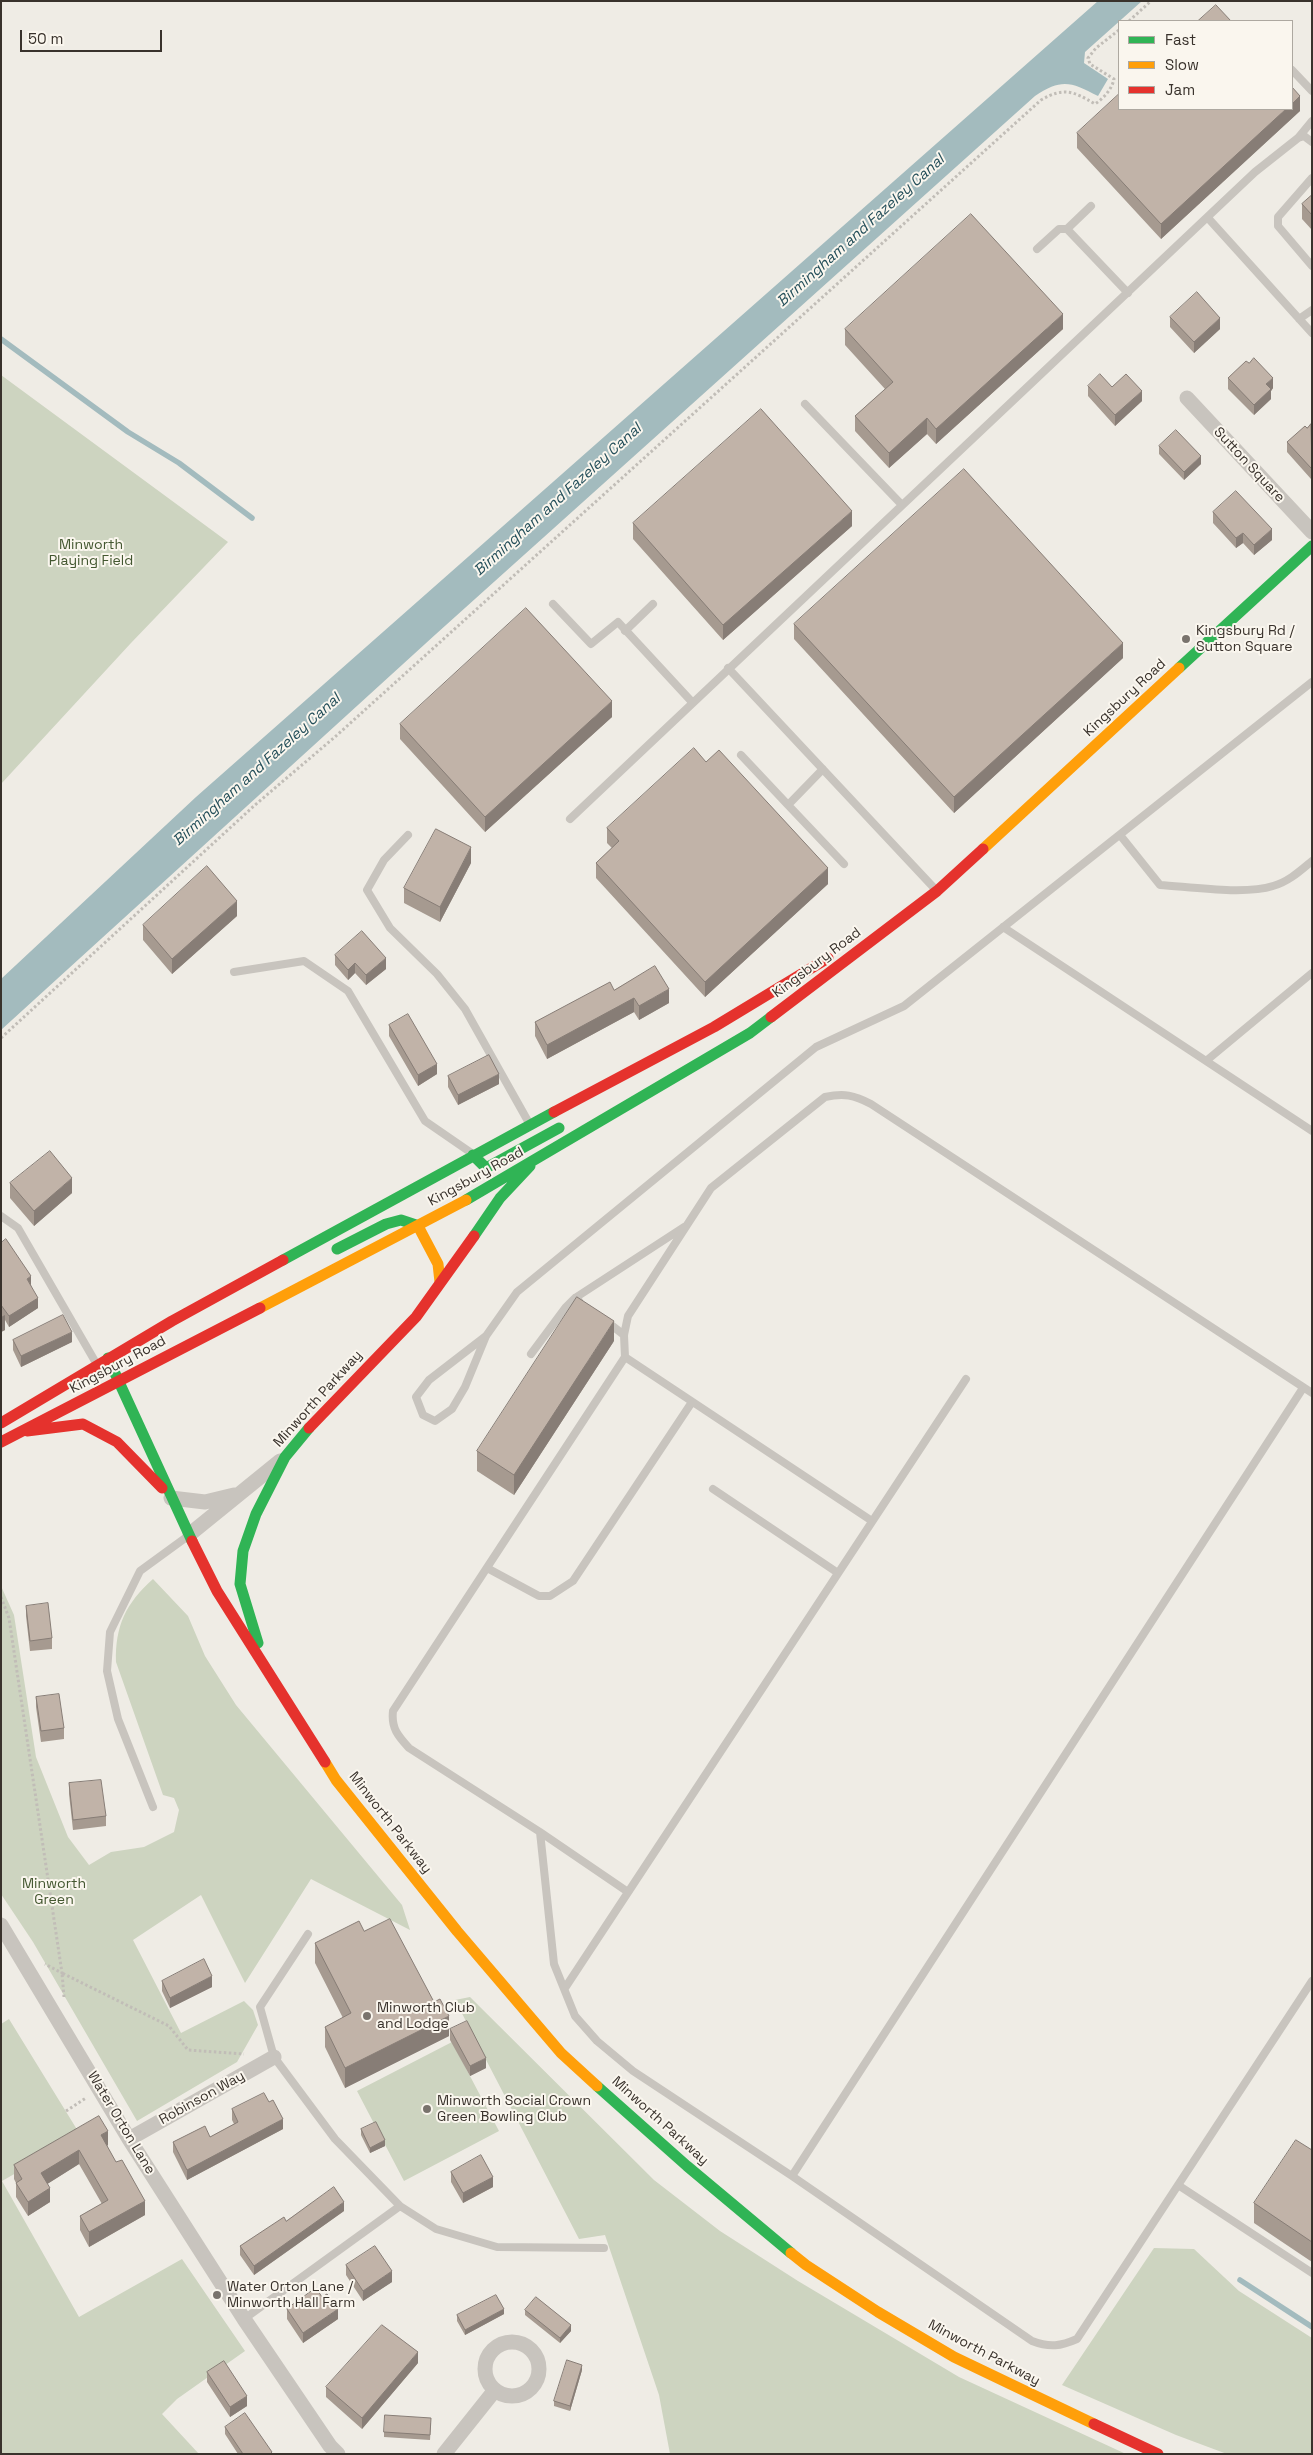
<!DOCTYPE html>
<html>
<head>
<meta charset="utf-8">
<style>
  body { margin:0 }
  #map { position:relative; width:1313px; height:2455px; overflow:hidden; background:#efece5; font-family:"Space Grotesk",sans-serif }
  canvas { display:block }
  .frame { position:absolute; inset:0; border:2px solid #39322c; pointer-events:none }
  .legend { position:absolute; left:1118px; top:20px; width:175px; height:90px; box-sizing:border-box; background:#faf6ee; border:1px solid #ada8a0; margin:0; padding:6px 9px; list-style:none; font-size:15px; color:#39322c }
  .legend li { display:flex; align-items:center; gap:10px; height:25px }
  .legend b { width:25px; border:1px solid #ada8a0 }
  .scale { position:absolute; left:20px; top:30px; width:142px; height:22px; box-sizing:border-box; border:2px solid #39322c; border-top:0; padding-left:6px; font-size:15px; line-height:18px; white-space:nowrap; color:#39322c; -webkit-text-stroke:4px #faf6ee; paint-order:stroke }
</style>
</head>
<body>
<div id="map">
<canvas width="1313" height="2455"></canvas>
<div class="frame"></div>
<ul class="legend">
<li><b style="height:6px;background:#30b455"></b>Fast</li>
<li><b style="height:6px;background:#ff9f0a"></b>Slow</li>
<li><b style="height:6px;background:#e5322d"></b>Jam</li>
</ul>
<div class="scale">50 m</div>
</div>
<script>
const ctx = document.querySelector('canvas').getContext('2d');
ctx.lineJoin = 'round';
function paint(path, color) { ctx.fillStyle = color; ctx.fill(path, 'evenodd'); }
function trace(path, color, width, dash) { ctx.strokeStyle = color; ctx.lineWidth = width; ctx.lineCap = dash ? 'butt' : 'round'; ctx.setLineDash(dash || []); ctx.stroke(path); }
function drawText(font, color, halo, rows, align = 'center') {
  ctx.font = font + ' "Space Grotesk",sans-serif'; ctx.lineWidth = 4; ctx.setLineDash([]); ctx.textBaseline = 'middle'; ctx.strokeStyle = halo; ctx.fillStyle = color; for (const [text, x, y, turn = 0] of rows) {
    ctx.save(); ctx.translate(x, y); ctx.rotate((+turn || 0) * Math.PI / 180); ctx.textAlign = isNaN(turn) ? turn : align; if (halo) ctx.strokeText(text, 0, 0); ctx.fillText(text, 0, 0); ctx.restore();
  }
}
paint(new Path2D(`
  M1 375 228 542 131 643 1 784Z
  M153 1579 188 1616 205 1656 236 1705 402 1905 410 1930 311 1879 245 1983 201 1895 133 1940 181 2033 244 2001 253 2010 258 2025 237 2062 137 2121 33 1942 1 1894V1586L14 1615 36 1757 68 1837 89 1865 111 1852 144 1847 174 1832 179 1810 174 1798 163 1795 116 1662C115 1626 126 1603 153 1579Z
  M470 1997 654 2180 720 2231 798 2281 959 2377 1126 2454H670L659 2395 605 2235 579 2239 455 2000Z
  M9 2019 81 2136 2 2181 79 2317 182 2259 245 2351 177 2399 162 2414 199 2454H1V2024Z
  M452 2042 499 2131 404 2181 357 2091Z
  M1154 2248 1194 2249 1239 2291 1312 2338V2454H1227L1176 2435 1062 2385Z`), '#cdd4c0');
paint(new Path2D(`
  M1098 1H1142L1085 52 1084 63 1108 79 1098 96C1071 82 1062 78 1035 96L436 634 1 1030V979L196 797Z`), '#a3bbbe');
trace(new Path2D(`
  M1 339 128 432 179 463 252 518
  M1240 2280 1312 2327`), '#a3bbbe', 5.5);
trace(new Path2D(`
  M1129 21 1151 1
  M1 1038 255 805 336 736 1041 100C1064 87 1073 91 1095 104 1104 98 1112 89 1114 79L1090 64 1088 58 1096 48 1119 30
  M1 1597 9 1618 62 1973 45 1964
  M64 1997 62 1973 169 2026 188 2050 244 2054
  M66 2111 86 2098`), '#c1bdb7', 3, [2.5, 2.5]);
trace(new Path2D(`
  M1292 70 1312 91
  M1298 138 1312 121
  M1312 178 1278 217V226L1312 266
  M1091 206 1067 229 1128 293
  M1208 218 1312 333
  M1037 249 1059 229H1067
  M1299 319 1312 310
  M805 404 902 505
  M553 604 591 644 618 622 692 702
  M625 631 653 604
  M728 668 935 889
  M741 755 788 805 823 769
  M788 805 844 864
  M570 819 1255 172 1298 138 1304 136 1312 142
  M408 835 384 860 367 890 390 928 437 974 465 1009 529 1123
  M1120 835 1160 885C1191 887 1245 895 1273 886 1288 882 1300 871 1312 861
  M1003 927 1312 1131
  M234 972 304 961 348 991 425 1121 470 1152
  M1206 1061 1312 973
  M1 1216 18 1228 96 1363
  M575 1298 684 1227
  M606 1321 624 1335
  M486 1336 429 1380 416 1397 423 1415 435 1421 452 1409 465 1387 486 1336 517 1292 816 1047 904 1006 1312 682
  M531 1354 566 1307 575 1298 579 1301
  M625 1357 872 1521
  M1312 1393 871 1104C854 1095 844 1093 825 1097L711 1188 628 1316 624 1335 625 1357 393 1711C391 1728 398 1736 409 1748L540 1832 554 1964 575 2016 597 2041 633 2071 792 2176 1032 2341C1050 2348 1061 2346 1077 2339L1312 1981
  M713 1489 838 1573
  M487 1568 539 1596H550L573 1581 692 1402
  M153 1807 118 1719 107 1671 110 1632 140 1571 188 1536
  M540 1832 628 1892
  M308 1934 260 2007 274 2057 335 2139 400 2206 436 2229 497 2247 604 2248
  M565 1988 966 1379
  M792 2176 1303 1388
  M1178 2185 1312 2273
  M244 2319 400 2206`), '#c8c4be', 8);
trace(new Path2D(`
  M1187 398 1312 532
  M171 1498 205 1502 234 1495
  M190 1534 280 1461
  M1 1925 129 2139 244 2319 330 2446 338 2454
  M129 2139 274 2057
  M485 2369a27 27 0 1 1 54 0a27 27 0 1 1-54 0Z
  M444 2454 495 2390`), '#c8c4be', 15);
trace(new Path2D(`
  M1179 668 1312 546
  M473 1155 486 1168 559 1128
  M466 1200 750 1033 771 1017
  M474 1236 500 1198 530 1166
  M337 1249 386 1224 401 1220 416 1225
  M283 1260 554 1112
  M108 1358 192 1541
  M258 1643 240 1584 243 1551 256 1514 285 1457 309 1428
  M597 2086 687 2166 791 2253`), '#30b455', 11);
trace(new Path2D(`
  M983 849 1179 668
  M418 1226 438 1264 440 1282
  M260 1308 466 1200
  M325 1762 336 1780 457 1931 561 2053 597 2086
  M791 2253 806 2265 878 2312 954 2357 1094 2424`), '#ff9f0a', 11);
trace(new Path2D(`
  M771 1017 937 891 983 849
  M554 1112 714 1027 828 958
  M1 1423 172 1321 283 1260
  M309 1428 416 1317 474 1236
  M27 1431 83 1424 117 1442 162 1488
  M1 1442 260 1308
  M192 1541 217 1591 325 1762
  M1094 2424 1158 2454`), '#e5322d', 11);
paint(new Path2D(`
  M1300 111 1161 239 1077 148V133Z
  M1312 195V230L1302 219V204Z
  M1170 317 1220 329 1194 353 1170 327Z
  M845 329H1063L936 444 927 434 889 468 855 431V416L885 389 845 345Z
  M1228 378 1273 388 1271 391V399L1254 415 1228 389Z
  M1088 386 1112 387 1142 401 1115 426 1088 396Z
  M1312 424 1311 479 1287 452V442Z
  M1159 446 1201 464 1184 480 1159 454Z
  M1213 512 1272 540 1254 555 1243 543 1236 548 1213 523Z
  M633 523 852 526 723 640 633 539Z
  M794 624 1123 658 954 813 794 639Z
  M612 717 485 832 400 739V724Z
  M706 762 828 884 705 997 596 878V863L612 848 607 843V828Z
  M471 863 440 922 404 903V888Z
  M237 916 172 974 143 940V925Z
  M335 955 386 969 366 985 355 973 348 980 335 965Z
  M614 990 669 1003 639 1020 634 1012 547 1059 535 1036V1022Z
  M389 1025 437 1074 418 1086 389 1036Z
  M448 1076 499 1084 458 1105 448 1087Z
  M10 1183 72 1193 34 1226 10 1198Z
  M1 1243 31 1285 38 1308 9 1327 5 1320V1330L1 1332Z
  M13 1340 72 1342 21 1367 13 1350Z
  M614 1341 514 1495 477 1471V1451Z
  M26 1606 52 1638V1649L30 1651 26 1616Z
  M36 1697 64 1728V1739L41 1742 36 1707Z
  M69 1783 106 1816V1826L73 1830 69 1794Z
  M364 1931 434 2002 449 2036 345 2088 325 2047V2027L343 2018 315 1963V1943Z
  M162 1981 212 1987 170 2008 162 1991Z
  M450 2029 486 2068 470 2076 450 2040Z
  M232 2109 283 2129 187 2180 173 2152V2142L210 2137 234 2124 232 2120Z
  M99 2116 108 2145 107 2146 145 2215 89 2247 80 2230V2216L102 2204 79 2164 47 2184 50 2202 28 2216 16 2197V2183L14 2179V2165Z
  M361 2129 385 2146 370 2153 361 2135Z
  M1312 2150V2262L1254 2223V2203Z
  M451 2172 493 2187 463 2203 451 2182Z
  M344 2211 254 2275 240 2255V2246L286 2221Z
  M346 2265 392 2282 363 2301 346 2275Z
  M287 2309 338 2319 303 2343 287 2319Z
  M525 2310 571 2331 560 2343 525 2315Z
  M504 2314 465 2335 457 2321V2315Z
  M418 2363 362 2429 326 2397V2387Z
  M582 2370 570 2411 554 2406V2401Z
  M207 2372 247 2406 230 2417 207 2382Z
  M431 2423 430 2440 384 2437V2432Z
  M225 2427 272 2454H238L225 2434Z`), '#a69a90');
paint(new Path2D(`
  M1300 96V111L1161 239V224L1286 109H1292V104Z
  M1063 314V329L936 444V429Z
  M1220 318V329L1194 353V342Z
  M1273 378V388L1271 391V399L1254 415V405L1266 384Z
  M1142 391V401L1115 426V415Z
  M927 418V434L889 468V453Z
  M1201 456V464L1184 480V472Z
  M852 511V526L723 640V625Z
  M1272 529V540L1254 555V545Z
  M1243 533V543L1236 548V538Z
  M1123 643V658L954 813V797Z
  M612 701V717L485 832V817Z
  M471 847V863L440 922V907Z
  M828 868V884L705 997V982Z
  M237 901V916L172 974V959Z
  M386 958V969L366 985V975Z
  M355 963V973L348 980V970Z
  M669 989V1003L639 1020V1006Z
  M634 998V1012L547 1059V1045Z
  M437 1064V1074L418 1086V1075Z
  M499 1074V1084L458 1105V1095Z
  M72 1178V1193L34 1226V1211Z
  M31 1276V1286L27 1279Z
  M38 1298V1308L9 1327V1316Z
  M5 1315V1330L1 1332V1317Z
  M614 1321V1341L514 1495V1475Z
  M72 1332V1342L21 1367V1356Z
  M212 1976V1987L170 2008V1998Z
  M449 2016V2036L345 2088V2068Z
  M486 2058V2068L470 2076V2066Z
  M283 2119V2129L187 2180V2170Z
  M108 2131V2145L101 2149V2135Z
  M385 2140V2146L370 2153V2148Z
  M79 2150V2164L41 2188V2173Z
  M493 2177V2187L463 2203V2193Z
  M50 2188V2202L28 2216V2202Z
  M145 2201V2215L89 2247V2232Z
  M344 2202V2211L254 2275V2266Z
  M392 2271V2282L363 2301V2291Z
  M338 2309V2319L303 2343V2333Z
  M504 2309V2314L465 2335V2330Z
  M571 2325V2331L560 2343V2338Z
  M418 2352V2363L362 2429V2418Z
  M582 2365V2370L570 2411V2406Z
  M247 2396V2406L230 2417V2407Z`), '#877d76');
const building = new Path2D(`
  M1216 5 1231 21H1198Z
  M1292 87 1300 96 1292 104Z
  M1119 94V109H1286L1161 224 1077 133Z
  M1312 195V215L1302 204Z
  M971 214 1063 314 936 429 927 418 889 453 855 416 893 382 845 329Z
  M1197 292 1220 318 1194 342 1170 317Z
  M1254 358 1273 378 1266 384 1271 389 1254 405 1228 378 1246 361 1249 363Z
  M1100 374 1112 387 1126 374 1142 391 1115 415 1088 386Z
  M761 409 852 511 723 625 633 523Z
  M1311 424 1312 468H1311L1287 442 1305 426 1307 428Z
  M1176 430 1201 456 1184 472 1159 446Z
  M964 469 1123 643 954 797 794 624Z
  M1236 491 1272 529 1254 545 1243 533 1236 538 1213 512Z
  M526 608 612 701 485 817 400 724Z
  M694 748 706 762 719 750 828 868 705 982 596 863 619 841 607 828Z
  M436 829 471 847 440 907 404 888Z
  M207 866 237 901 172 959 143 925Z
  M362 931 386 958 366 975 355 963 348 970 335 955Z
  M655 966 669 989 639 1006 634 998 547 1045 535 1022 610 982 614 990Z
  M408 1014 437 1064 418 1075 389 1025Z
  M489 1055 499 1074 458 1095 448 1076Z
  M50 1151 72 1178 34 1211 10 1183Z
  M6 1239 31 1276 27 1279 38 1298 9 1316 1 1305V1243Z
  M577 1297 614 1321 514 1475 477 1451Z
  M63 1315 72 1332 21 1356 13 1340Z
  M48 1603 52 1638 30 1641 26 1606Z
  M59 1694 64 1728 41 1731 36 1697Z
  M101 1780 106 1816 73 1820 69 1783Z
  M390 1919 434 2002 440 1999 449 2016 345 2068 325 2027 351 2013 315 1943 359 1921 364 1931Z
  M204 1959 212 1976 170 1998 162 1981Z
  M467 2021 486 2058 470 2066 450 2029Z
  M264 2093 269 2102 273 2100 283 2119 187 2170 173 2142 205 2126 210 2137 238 2122 232 2109Z
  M99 2116 108 2131 101 2135 116 2162 122 2160 145 2201 89 2232 80 2216 108 2200 79 2150 41 2173 50 2188 28 2202 16 2183 22 2179 14 2165Z
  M376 2122 385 2140 370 2148 361 2129Z
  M1296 2140 1312 2150V2242L1254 2203Z
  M481 2155 493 2177 463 2193 451 2172Z
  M334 2187 344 2202 254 2266 240 2246 284 2217 286 2221Z
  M375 2246 392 2271 363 2291 346 2265Z
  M316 2288 322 2297 327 2294 338 2309 303 2333 287 2309Z
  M496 2295 504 2309 465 2330 457 2315Z
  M536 2297 571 2325 560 2338 525 2310Z
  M382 2325 418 2352 362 2418 326 2387Z
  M567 2360 582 2365 570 2406 554 2401Z
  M224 2361 247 2396 230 2407 207 2372Z
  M245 2413 272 2452 270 2454H243L225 2427Z
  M385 2415 431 2418 430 2435 384 2432Z`);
paint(building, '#c1b3a8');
trace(building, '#877d76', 1);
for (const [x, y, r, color] of [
  [1186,639,5,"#79736d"],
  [367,2016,5,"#79736d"],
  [427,2109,5,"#79736d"],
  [217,2295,5,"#79736d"]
]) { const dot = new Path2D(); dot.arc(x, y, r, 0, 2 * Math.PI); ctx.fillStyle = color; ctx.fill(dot); trace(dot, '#faf6ee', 2); }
drawText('14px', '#39322c', '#faf6ee', [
  ["Sutton Square",1249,465,47],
  ["Kingsbury Road",1125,698,-43],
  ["Kingsbury Road",817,963,-37],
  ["Kingsbury Road",476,1177,-29],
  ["Kingsbury Road",118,1365,-28],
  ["Minworth Parkway",318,1399,-48],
  ["Minworth Parkway",390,1823,52],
  ["Robinson Way",202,2098,-29],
  ["Minworth Parkway",660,2121,42],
  ["Water Orton Lane",121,2123,59],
  ["Minworth Parkway",984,2353,28]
]);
drawText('14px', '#435730', '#faf6ee', [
  ["Minworth",91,545],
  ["Playing Field",91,561],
  ["Minworth",54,1884],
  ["Green",54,1900]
]);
drawText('14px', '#39322c', '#faf6ee', [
  ["Kingsbury Rd /",1196,631],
  ["Sutton Square",1196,647],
  ["Minworth Club",377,2008],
  ["and Lodge",377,2024],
  ["Minworth Social Crown",437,2101],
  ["Green Bowling Club",437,2117],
  ["Water Orton Lane /",227,2287],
  ["Minworth Hall Farm",227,2303]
], 'left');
drawText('italic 15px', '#234e59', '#faf6ee', [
  ["Birmingham and Fazeley Canal",861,231,-42],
  ["Birmingham and Fazeley Canal",558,500,-42],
  ["Birmingham and Fazeley Canal",257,770,-42]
]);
</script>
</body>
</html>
